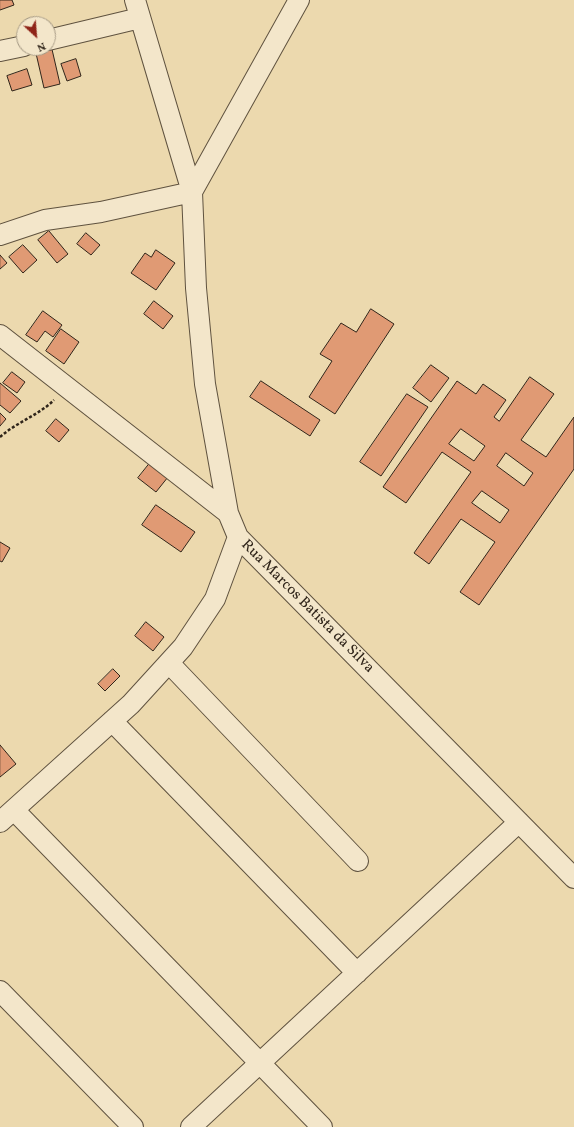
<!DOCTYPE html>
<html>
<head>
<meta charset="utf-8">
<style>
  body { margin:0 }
  #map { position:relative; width:574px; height:1127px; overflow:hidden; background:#ecd9ae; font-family:Vollkorn,serif }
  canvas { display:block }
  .north { position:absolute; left:16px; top:16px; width:40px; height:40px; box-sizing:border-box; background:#f3e6ca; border:1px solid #a59984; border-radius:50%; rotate:154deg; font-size:11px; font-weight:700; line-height:16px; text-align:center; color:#30251a }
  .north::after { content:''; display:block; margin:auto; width:14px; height:18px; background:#8f2418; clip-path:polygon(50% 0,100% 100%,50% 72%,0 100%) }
</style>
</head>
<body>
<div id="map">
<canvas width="574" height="1127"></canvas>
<div class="north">N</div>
</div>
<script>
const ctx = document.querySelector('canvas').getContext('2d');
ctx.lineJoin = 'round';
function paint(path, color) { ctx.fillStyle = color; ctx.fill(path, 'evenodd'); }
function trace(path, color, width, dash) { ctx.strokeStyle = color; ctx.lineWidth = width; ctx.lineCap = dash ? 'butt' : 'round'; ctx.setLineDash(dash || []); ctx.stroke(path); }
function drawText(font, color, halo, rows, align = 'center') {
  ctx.font = font + ' Vollkorn,serif'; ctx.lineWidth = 3; ctx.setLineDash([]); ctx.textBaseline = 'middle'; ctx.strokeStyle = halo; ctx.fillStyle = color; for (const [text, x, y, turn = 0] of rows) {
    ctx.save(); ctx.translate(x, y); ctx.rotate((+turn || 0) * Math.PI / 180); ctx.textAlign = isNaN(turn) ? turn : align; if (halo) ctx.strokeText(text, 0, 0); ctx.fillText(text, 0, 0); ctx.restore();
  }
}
const building = new Path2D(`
  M0 0H12L14 5 0 10Z
  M51 45 60 84 44 88 35 49 48 48Z
  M76 59 81 76 67 81 61 64Z
  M27 69 32 85 12 91 7 76Z
  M49 231 68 254 57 263 38 240Z
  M86 233 100 245 91 255 77 244Z
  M23 245 37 260 23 273 9 257Z
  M156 250 175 263 156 290 131 273 145 253 151 257Z
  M0 255 7 263 0 269Z
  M154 301 173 316 163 329 144 314Z
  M371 309 394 324 335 414 309 397 332 361 320 354 341 323 356 332Z
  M43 311 62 325 53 337 45 331 37 342 26 335Z
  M61 329 79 342 64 364 46 351Z
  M431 365 449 378 431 402 413 388Z
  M12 372 25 382 17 393 3 383Z
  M530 377 554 394 521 440 546 457 574 417V469L479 605 460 592 495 542 461 519 429 564 414 553 471 472 442 452 406 503 383 487 457 381 476 394 483 384 506 400 494 417 499 421ZM461 429 485 446 474 461 449 444ZM506 453 533 473 524 486 497 466ZM482 491 509 510 500 523 472 503Z
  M261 381 320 420 310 436 250 397Z
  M0 383 21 401 10 413 0 405Z
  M407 394 428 407 381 476 360 462Z
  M0 413 6 419 0 426Z
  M56 419 69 430 59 442 46 431Z
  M150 463 168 477 156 492 138 478Z
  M156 505 195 532 181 552 142 525Z
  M0 542 10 548 2 562 0 561Z
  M146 622 164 637 153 651 135 636Z
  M113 669 120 676 105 691 98 684Z
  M0 745 16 764 0 777Z`);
paint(building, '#e09a74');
trace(building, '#30251a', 1);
const street = new Path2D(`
  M135 0 192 192 196 288 205 384 228 513 238 537 574 878
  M48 40 140 18
  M0 51 24 46
  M0 235 45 220 101 212 192 192 299 0
  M0 335 228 513
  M169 663 358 861
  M112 721 357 973
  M14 810 322 1127
  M0 822 131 704 183 647 215 599 238 537
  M0 991 133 1127
  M191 1127 519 822`);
trace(street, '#5f523f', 22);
trace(new Path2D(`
  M0 437C17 422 39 415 54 400`), '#30251a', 2.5, [3, 2]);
trace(street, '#f3e6ca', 20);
drawText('15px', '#30251a', '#f3e6ca', [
  ["Rua Marcos Batista da Silva",307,607,45]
]);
</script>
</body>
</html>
